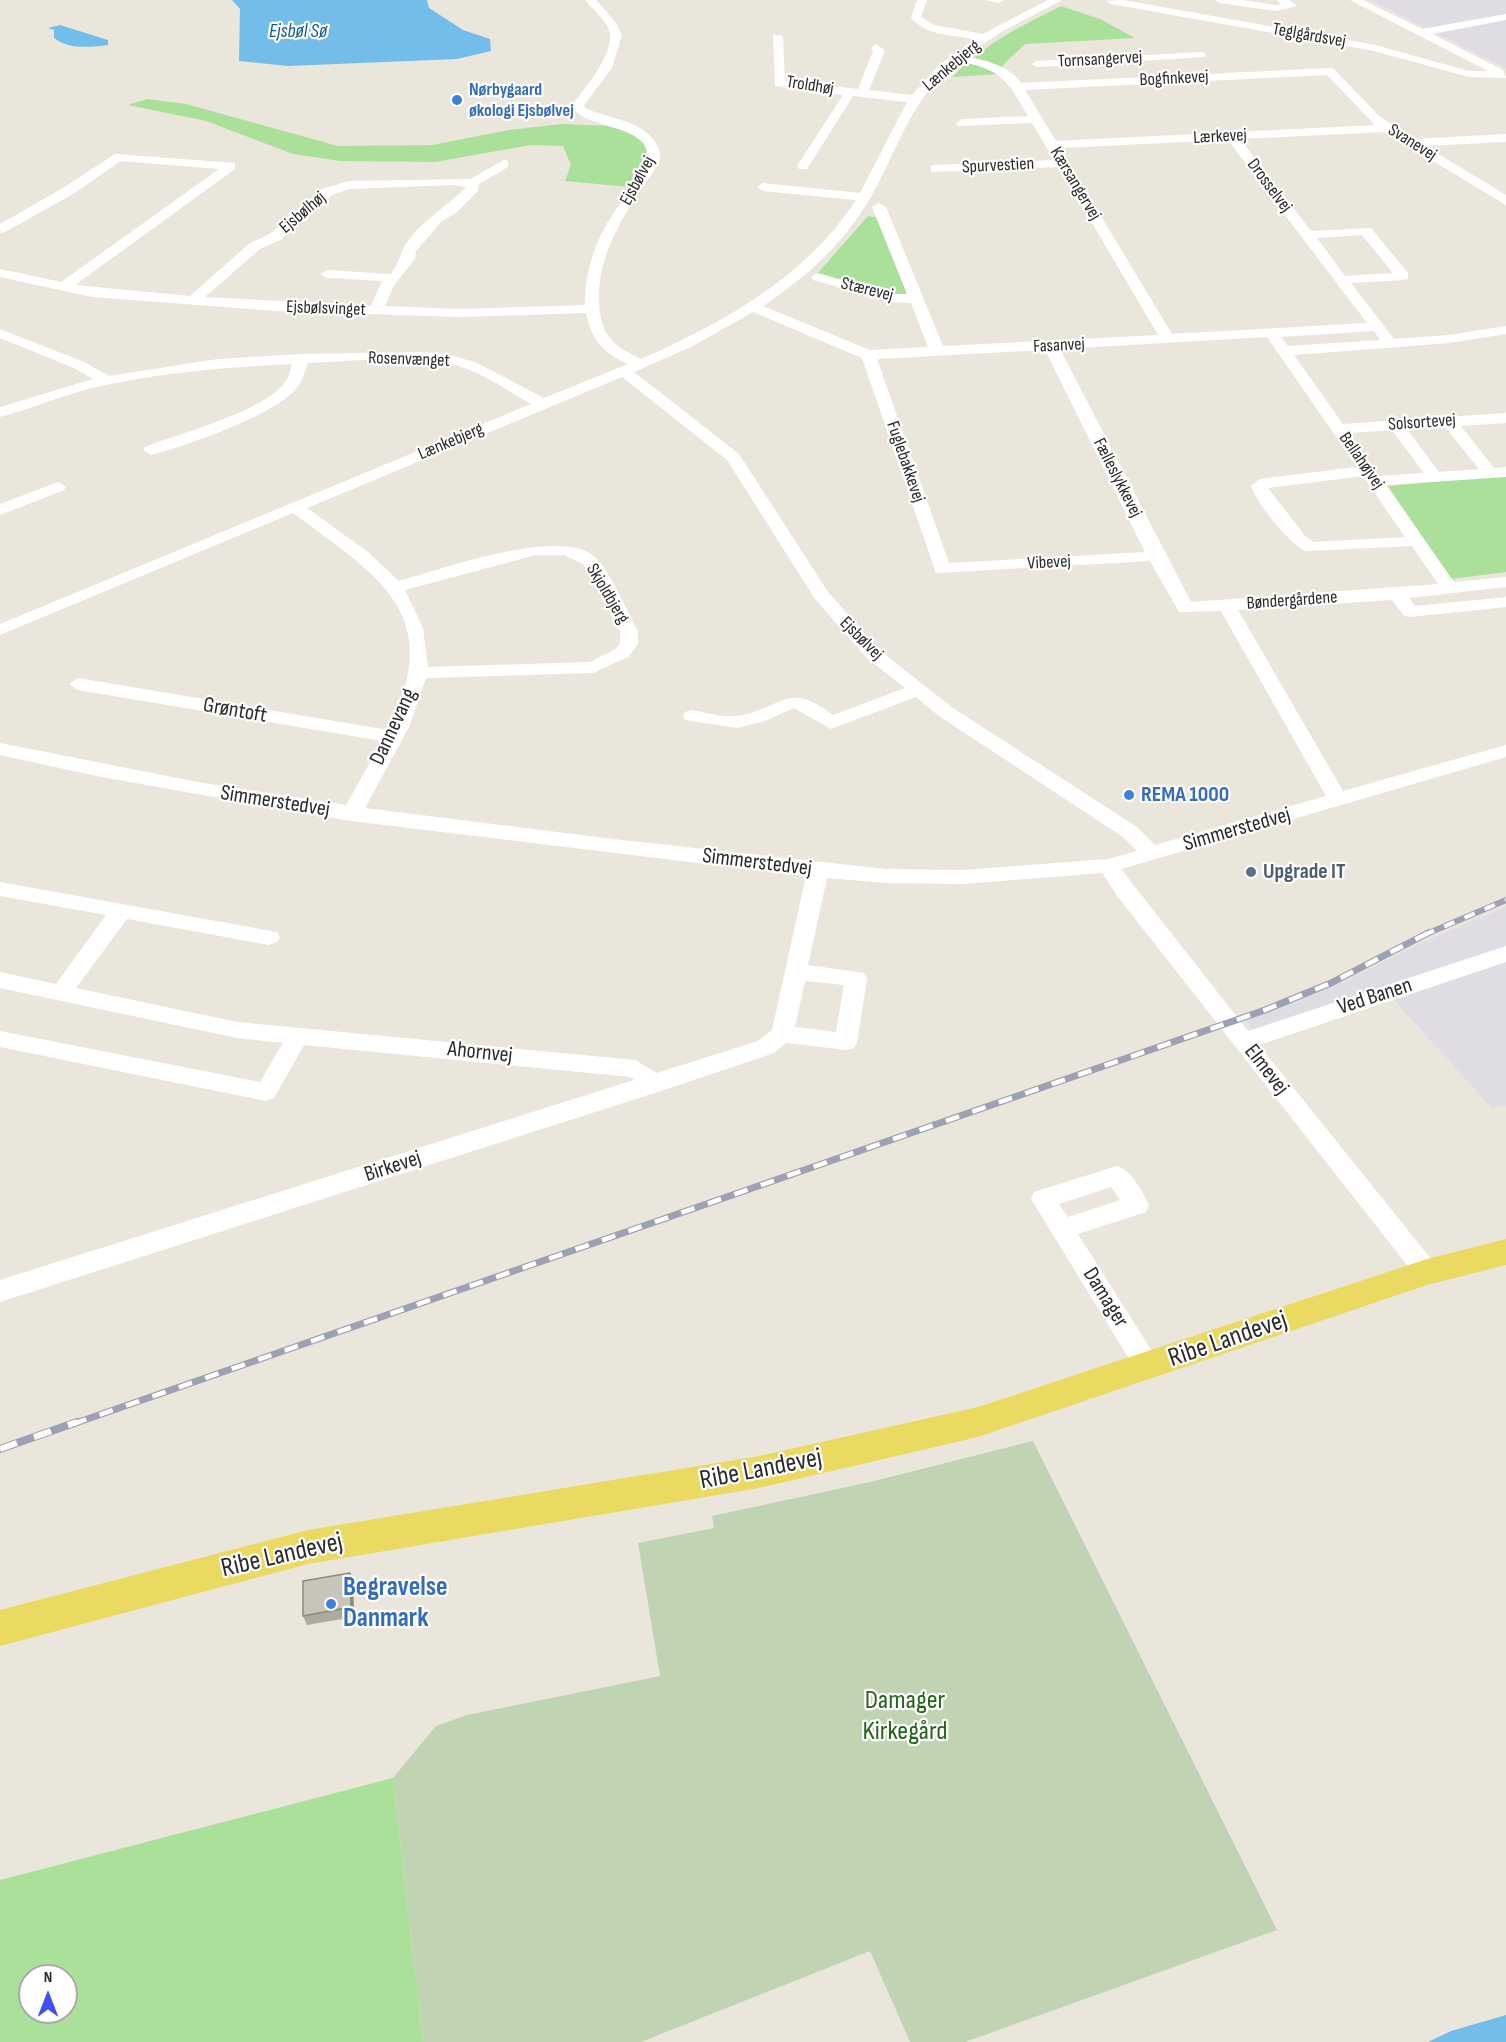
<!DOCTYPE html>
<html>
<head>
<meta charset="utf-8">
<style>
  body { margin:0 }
  #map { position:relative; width:1506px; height:2042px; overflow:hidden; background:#ebe6dc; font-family:"Sofia Sans Condensed",sans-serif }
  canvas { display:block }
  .north { position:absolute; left:18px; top:1964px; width:60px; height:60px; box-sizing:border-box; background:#fff; border:2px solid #aaa; border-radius:50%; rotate:0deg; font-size:16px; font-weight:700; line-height:24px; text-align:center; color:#2a2a2a }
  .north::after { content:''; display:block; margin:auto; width:21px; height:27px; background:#414ff3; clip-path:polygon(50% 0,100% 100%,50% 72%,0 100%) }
</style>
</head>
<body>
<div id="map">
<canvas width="1506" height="2042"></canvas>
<div class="north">N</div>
</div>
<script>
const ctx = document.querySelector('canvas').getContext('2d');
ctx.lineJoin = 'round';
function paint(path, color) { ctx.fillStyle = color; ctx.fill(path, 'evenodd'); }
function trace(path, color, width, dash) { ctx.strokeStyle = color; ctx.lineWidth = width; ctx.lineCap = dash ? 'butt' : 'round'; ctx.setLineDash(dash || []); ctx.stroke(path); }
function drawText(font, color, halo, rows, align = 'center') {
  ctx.font = font + ' "Sofia Sans Condensed",sans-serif'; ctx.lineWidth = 4.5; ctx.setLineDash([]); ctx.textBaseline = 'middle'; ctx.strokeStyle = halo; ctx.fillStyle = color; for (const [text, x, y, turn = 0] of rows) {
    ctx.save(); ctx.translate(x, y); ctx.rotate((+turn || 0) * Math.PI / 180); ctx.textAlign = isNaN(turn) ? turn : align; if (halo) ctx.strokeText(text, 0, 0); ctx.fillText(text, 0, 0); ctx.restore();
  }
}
paint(new Path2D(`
  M1371 0H1506V68Z
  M1506 907V1106L1492 1108 1392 998 1254 1031 1246 1021 1346 981 1423 942Z`), '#dfdce4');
paint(new Path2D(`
  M1061 6 1100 19 1135 38 1025 44 1003 65 1000 74 952 77C989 41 1016 29 1061 6Z
  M147 99 186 104 338 146 432 145 509 130 562 124 608 126 630 132 643 142 648 157 630 187 565 181 571 165 563 146 531 145 435 162 340 161 293 154 206 121 128 105Z
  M868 216 879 218 910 294 891 296 816 275Z
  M1506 475V572L1451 579 1388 486Z
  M393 1778 423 2042H0V1880ZM30 1976H66V2012H30Z`), '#aae09a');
paint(new Path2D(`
  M1033 1441 1277 1930 965 2042H910L870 1951 641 2042H423L393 1778 436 1726 467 1715 660 1676 638 1543 714 1528 712 1516 870 1482Z`), '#c0d4b4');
paint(new Path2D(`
  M232 0H427L429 8 463 30 490 39 491 51 457 59 288 66 239 61 240 9Z
  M60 25 108 40V45C91 47 69 50 54 38V30L48 28Z
  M1506 2015V2042H1428L1451 2031Z`), '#73bdea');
paint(new Path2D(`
  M585 0H596L616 23 622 35 612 68 584 105 585 108C608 119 644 120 657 145 659 148 661 154 660 158 658 168 646 181 641 189 619 223 598 258 599 300 600 334 611 345 641 359 723 323 806 277 856 200L763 191 757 187 763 183 860 193 907 102 853 96 807 169H799L797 166 843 95 775 86 773 34 783 36 785 81 858 89 873 51 871 47 877 44 885 51 869 90 912 95 938 66 975 39C954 35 924 36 911 17L917 0H927L921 17 934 25 983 34 1048 0H1062L1001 32 965 56C985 60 1010 66 1021 83L1330 68 1334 69 1379 116 1414 139 1506 134V142L1425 146 1506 195V205L1385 132 1240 139 1311 231 1371 228 1408 273V279L1403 280 1351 283 1394 339 1449 335 1506 326V334L1449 343 1294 355 1343 424 1506 413V423L1461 426 1494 468 1506 467V477L1386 485 1454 582 1506 577V587L1409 598 1415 606 1506 597V607L1410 617 1404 616 1392 600 1238 610 1343 791 1506 745V757L1121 869 1248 1031 1506 946V962L1259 1045 1436 1265 1440 1272 1436 1279 1427 1283 1418 1279 1118 897 1102 873 963 884 886 883 827 878 808 965 864 973 867 979 857 1042 854 1048 846 1050 786 1043 774 1053 664 1090 0 1302V1280L634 1080 630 1077 304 1045 274 1098 266 1101 0 1047V1031L260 1082 283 1043 237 1038 0 988V972L56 984 106 915 0 896V882L277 932 280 937 277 942 269 945 127 919 76 988 237 1022 635 1060 657 1073 758 1041 772 1030 806 876 351 821 101 777 0 755V743L203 783 346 805 382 741 78 690 69 684 78 678 388 730C447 614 378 576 293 513L0 635V624L531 404C507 390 483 373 456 365 413 353 353 362 308 363 304 374 301 385 293 392 268 417 186 446 151 455L143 450 145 447C181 433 258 413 283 385 288 380 290 371 292 364 224 367 155 373 88 389 58 397 30 409 0 417V407L93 379 74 368 0 338V329L84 362 109 376 218 359 302 354 421 352 448 354 477 363 544 398 628 364C604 353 591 340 586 313L460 317 277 311 92 297 0 277V269L61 282 219 169 121 161 73 194 5 232 0 233V224L63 188 115 154 235 163V169L75 285 190 296 250 243 270 234 322 189 348 181 470 179 504 160 508 161V167L479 184 478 191 456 213 442 221 416 251 415 259 394 285 385 306 460 309 585 305C585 278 591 253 604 229 615 207 649 171 647 148 631 122 581 128 572 105 585 88 612 57 610 34 609 22 592 9 585 0ZM959 61C1002 70 1007 80 1028 116L962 119 956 123 958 126 1032 123 1054 160 935 165 931 166V172L1059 167 1158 335 943 346 886 207 879 203 872 207 907 294H891L818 273 811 277 813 280 890 302 911 303 928 347 870 350 763 306C806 278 846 241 872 195 899 147 912 95 959 61ZM1327 75 1375 125 1056 141 1025 90ZM1228 140 1367 323 1172 334 1060 148ZM454 185 466 187C448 206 415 225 403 249 399 258 398 264 391 274L327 270 320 274 327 278 382 281 371 306 205 297 260 249 280 240 332 195 349 189ZM1362 235 1393 273 1345 276 1317 238ZM753 312 862 358 936 573 1150 561 1179 612 1221 611 1326 796 1155 845 1137 827 953 708 879 650 828 592 739 454 634 372 691 347ZM1374 331 1380 340 1288 346 1281 337ZM1267 337 1357 467 1260 479 1251 486C1258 505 1287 541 1305 551L1412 546 1438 584 1191 602 1060 349ZM1045 350 1145 552 949 563 877 359ZM622 377 727 460 815 599 867 658 905 688 833 715C788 682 786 705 743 715 727 719 708 713 692 710L685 712 683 716 685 720 737 728 765 721 794 708 831 729 916 697 939 716 1123 837 1137 851 1108 859 963 870 886 869 613 839 365 808 409 727 426 678 593 673 628 657 638 644V631C626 610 613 577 597 559 566 524 440 570 399 581L368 552 307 508ZM1445 427 1479 469 1439 472 1407 429ZM1392 430 1424 473 1379 476 1349 433ZM1363 476 1405 537 1314 542 1306 537 1268 488ZM536 555H564L583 564 620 631V644L616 649 590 662 428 667 423 628 405 590ZM805 981 844 985 836 1032 795 1027Z
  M985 0H1004L999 3Z
  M1123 0 1375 45 1469 71H1488L1350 0H1363L1422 29 1506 14V20L1432 34 1503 70 1506 78 1469 77 1374 51 1111 4 1106 1Z
  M1215 0H1242L1276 5 1281 4 1276 0H1289L1297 6 1276 11 1220 3Z
  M1201 52 1205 53V57L1037 67 1031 64 1037 61Z
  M58 482 66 487 64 490 0 515V504Z
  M1117 1166C1132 1171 1142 1191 1149 1205L1146 1212 1078 1234 1157 1359 1161 1367 1157 1375 1148 1378 1139 1375 1031 1199 1034 1192ZM1111 1187 1120 1200 1068 1217 1059 1204Z`), '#fff');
paint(new Path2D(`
  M1506 1239V1265L1427 1285 978 1437 759 1488 308 1564 0 1646V1610L308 1530 759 1456 978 1407 1427 1259Z`), '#ebda61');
const railFar2 = new Path2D(`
  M1424 935 1506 900`);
const railFar1 = new Path2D(`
  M73 1424 1265 1010 1331 983 1428 933`);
const rail = new Path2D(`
  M0 1449 77 1422`);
trace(railFar2, '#9fa0b3', 6);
trace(railFar1, '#9fa0b3', 7);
trace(rail, '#9fa0b3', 8);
trace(railFar2, '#fff', 4, [11]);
trace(railFar1, '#fff', 4.5, [14]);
trace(rail, '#fff', 6, [18]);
paint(new Path2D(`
  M350 1573 353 1583 354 1617 307 1625 303 1616Z`), '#aba9a0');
paint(new Path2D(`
  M350 1573 353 1583 354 1617 351 1607Z`), '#8b8982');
const building = new Path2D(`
  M350 1573 351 1607 303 1616V1581Z`);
paint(building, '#c7c4ba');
trace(building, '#8b8982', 1.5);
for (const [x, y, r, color] of [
  [457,100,6,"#3f7fe0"],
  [1129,795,6,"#3f7fe0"],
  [1251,872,6,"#5c6f8a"],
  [331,1604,6,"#3f7fe0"]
]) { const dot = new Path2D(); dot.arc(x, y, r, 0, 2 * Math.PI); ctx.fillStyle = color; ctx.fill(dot); trace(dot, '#fff', 2); }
drawText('18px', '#2a2a2a', '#fff', [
  ["Teglgårdsvej",1309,36,10],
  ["Tornsangervej",1100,60,-3],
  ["Lænkebjerg",952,66,-40],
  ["Bogfinkevej",1174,79,-3],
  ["Troldhøj",810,86,9],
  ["Lærkevej",1220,137,-3],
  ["Svanevej",1412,143,32],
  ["Spurvestien",998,166,-3],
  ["Ejsbølvej",638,181,-61],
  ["Kærsangervej",1075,184,59],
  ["Drosselvej",1269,186,53],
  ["Ejsbølhøj",303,213,-40],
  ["Stærevej",867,290,14],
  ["Ejsbølsvinget",326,309,2],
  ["Fasanvej",1059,346,-3],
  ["Rosenvænget",409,360,2],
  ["Solsortevej",1422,423,-4],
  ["Lænkebjerg",451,442,-23],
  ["Bellahøjvej",1361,461,55],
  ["Fuglebakkevej",905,462,71],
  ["Fælleslykkevej",1117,478,63],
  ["Vibevej",1049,563,-3],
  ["Skjoldbjerg",607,594,59],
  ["Bøndergårdene",1292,601,-4],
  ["Ejsbølvej",861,639,45]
]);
drawText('bold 18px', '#366cbe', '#fff', [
  ["Nørbygaard",469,90],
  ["økologi Ejsbølvej",469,111]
], 'left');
drawText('italic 20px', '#125995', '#fff', [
  ["Ejsbøl Sø",298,32]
]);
drawText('22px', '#2a2a2a', '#fff', [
  ["Grøntoft",235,711,10],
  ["Dannevang",394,727,-65],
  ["Simmerstedvej",275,802,9],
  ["Simmerstedvej",1237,830,-16],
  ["Simmerstedvej",757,863,7],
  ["Ved Banen",1375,997,-18],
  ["Ahornvej",480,1053,6],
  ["Elmevej",1266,1070,52],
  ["Birkevej",393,1167,-18],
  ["Damager",1105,1298,58]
]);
drawText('bold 22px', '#366cbe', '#fff', [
  ["REMA 1000",1141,795]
], 'left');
drawText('bold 22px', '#4e5e75', '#fff', [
  ["Upgrade IT",1263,872]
], 'left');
drawText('27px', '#2a2a2a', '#fff', [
  ["Ribe Landevej",1228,1340,-19],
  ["Ribe Landevej",761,1470,-11],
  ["Ribe Landevej",282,1556,-13]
]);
drawText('bold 27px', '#366cbe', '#fff', [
  ["Begravelse",343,1588],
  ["Danmark",343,1619]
], 'left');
drawText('27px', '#23641d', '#fff', [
  ["Damager",905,1701],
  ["Kirkegård",905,1732]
]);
</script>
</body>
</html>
